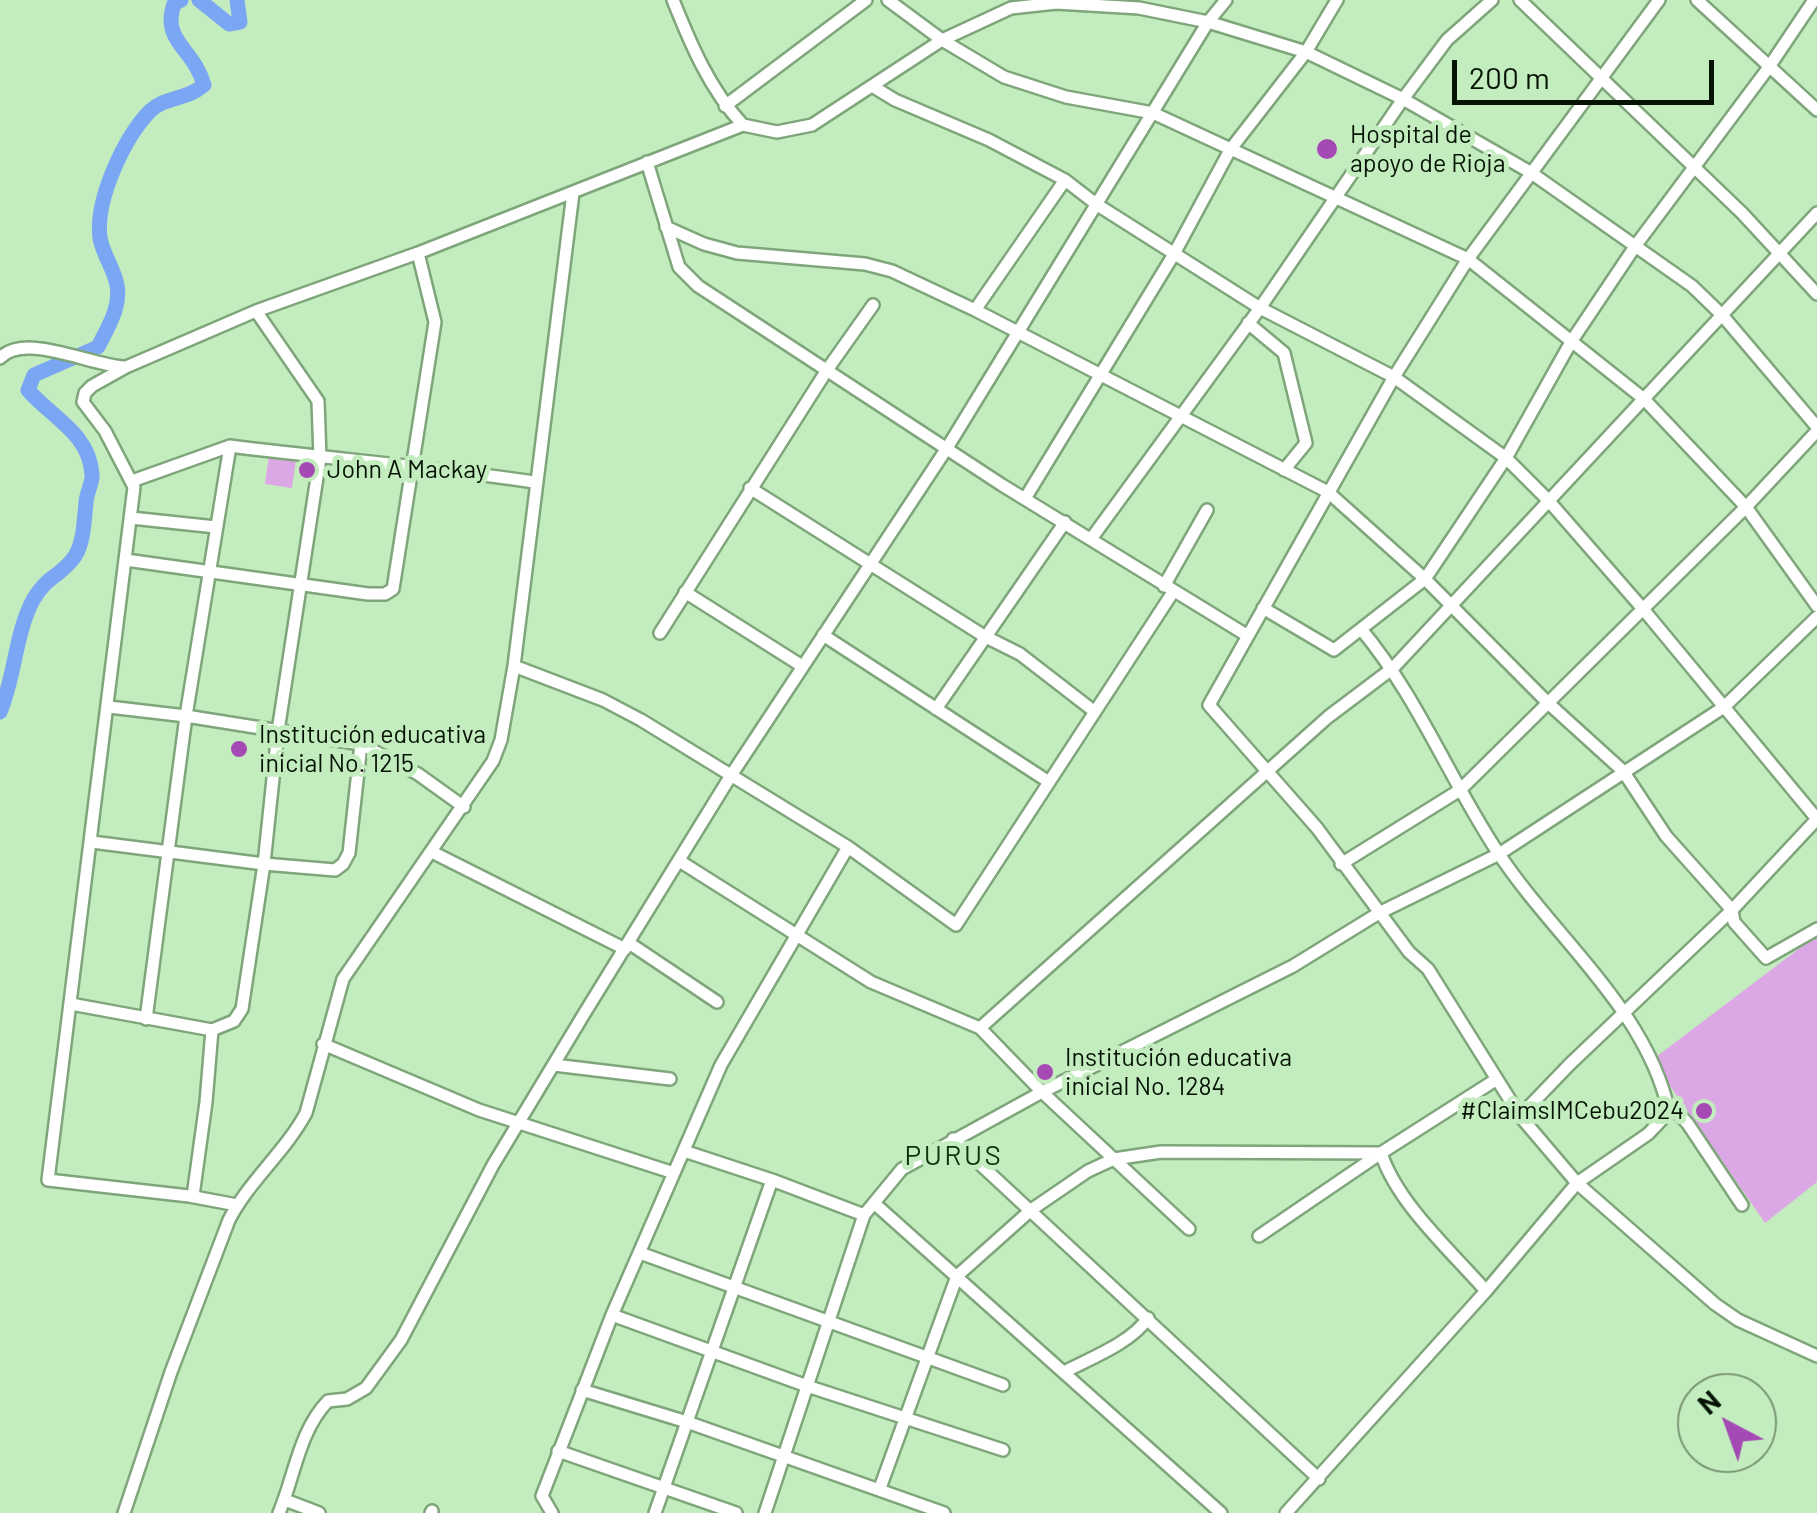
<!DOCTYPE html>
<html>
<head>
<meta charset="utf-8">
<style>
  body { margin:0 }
  #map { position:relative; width:1817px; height:1513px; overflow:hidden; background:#c4edbf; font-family:Barlow,sans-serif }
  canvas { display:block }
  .north { position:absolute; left:1677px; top:1373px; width:100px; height:100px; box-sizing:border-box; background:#c4edbf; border:2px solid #789574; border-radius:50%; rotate:319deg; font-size:28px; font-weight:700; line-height:40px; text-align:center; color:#051204 }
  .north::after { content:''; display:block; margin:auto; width:35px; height:45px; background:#a54ab5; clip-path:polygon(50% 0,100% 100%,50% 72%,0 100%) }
  .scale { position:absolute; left:1452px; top:60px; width:262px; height:45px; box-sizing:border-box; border:5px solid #051204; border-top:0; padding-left:12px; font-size:30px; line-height:35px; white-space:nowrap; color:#051204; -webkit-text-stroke:8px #c4edbf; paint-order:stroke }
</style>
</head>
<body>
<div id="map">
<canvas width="1817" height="1513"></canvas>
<div class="north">N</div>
<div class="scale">200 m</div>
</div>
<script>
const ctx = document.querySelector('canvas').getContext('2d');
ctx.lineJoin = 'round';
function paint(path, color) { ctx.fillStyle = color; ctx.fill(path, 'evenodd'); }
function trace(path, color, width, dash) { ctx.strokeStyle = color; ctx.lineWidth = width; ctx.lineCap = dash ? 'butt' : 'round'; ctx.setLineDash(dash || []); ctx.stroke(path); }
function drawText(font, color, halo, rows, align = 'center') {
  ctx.font = font + ' Barlow,sans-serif'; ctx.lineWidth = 10; ctx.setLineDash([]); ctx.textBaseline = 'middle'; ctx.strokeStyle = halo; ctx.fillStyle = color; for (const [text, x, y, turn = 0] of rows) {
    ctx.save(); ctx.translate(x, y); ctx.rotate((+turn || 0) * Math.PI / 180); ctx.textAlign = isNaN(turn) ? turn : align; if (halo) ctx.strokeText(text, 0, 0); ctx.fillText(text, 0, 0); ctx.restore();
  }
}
paint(new Path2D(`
  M269 455 296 459 292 488 265 484Z
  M1817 935V1182L1765 1223 1652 1060Z`), '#dca7e5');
trace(new Path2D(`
  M199 0 229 24 240 22 237 0
  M0 712C15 677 15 634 33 600 47 575 62 576 75 556 84 542 84 520 86 503 86 493 93 483 92 474 89 433 52 418 28 390L34 375 98 347C108 327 123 304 116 281 112 266 103 254 100 238 95 200 124 138 150 111 166 96 187 100 204 85 194 48 161 42 174 4L181 0`), '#7ba6f3', 15);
const minor = new Path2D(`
  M673 0C691 45 710 90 743 125
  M888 0 942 40 1004 77 1066 97 1153 113 1468 259 1644 399 1746 507 1817 606
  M1520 0 1742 213 1817 294
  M1659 0 1468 259 1394 377 1209 705 1317 828 1409 952 1428 969 1520 1116 1577 1183 1715 1304 1738 1320 1817 1356
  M1697 0 1817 110
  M872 86 895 100 989 140 1065 180 1096 204 1260 308 1394 377 1506 458 1548 500 1643 609 1817 819
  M725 106 866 0
  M647 162 679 267 698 286 1002 485 1248 636
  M666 227 704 244 737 253 865 264 892 271 975 310 1328 492 1425 579 1548 703 1623 771 1666 836 1732 910 1734 922 1766 958 1817 929
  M975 310 1065 180
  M1248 323 1284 353 1306 443 1284 470
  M0 358C25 332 89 365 124 367
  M132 481 230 446
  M750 488 984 636 1020 654 1095 712
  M1026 497 1174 254 1230 150 1306 52 1337 0
  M131 518 216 527
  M1091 539 1260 308 1403 99 1447 40 1492 0
  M126 560 368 594H385L393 589 435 322 418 253
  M1164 586 1207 510
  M685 592 802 666
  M1263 608 1334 650 1425 579 1506 458 1571 342 1636 245 1769 67 1814 0
  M660 633 827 370 873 305
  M823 635 1049 782
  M514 666 603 700 641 720 848 847 721 1065 612 1315 542 1496 552 1513
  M109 707 186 716 361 744 418 774 464 807
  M936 709 1065 522
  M92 842 264 864 335 870 343 864 349 853 361 744
  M848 847 956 925 1173 592
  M432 852 625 949
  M681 862 871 982 980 1028 1042 1092 1189 1229
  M1341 864 1460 790 1746 507 1817 431
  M629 943 717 1002
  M71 1004 212 1030
  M146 1019 186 716 230 446C332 459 433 467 534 482
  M980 1028 1328 717 1393 668 1817 213
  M323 1044 479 1110 674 1173
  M554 1065 670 1079
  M1669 1112 1679 1114 1688 1124 1742 1205
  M1520 1116 1570 1064 1732 910 1817 819
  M953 1139 1319 1479
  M684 1151 772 1180 864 1215
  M193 1196 206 1102 212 1030 234 1021 242 1009 264 864 278 731 320 458 318 401 256 311
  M874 1203 1221 1513
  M237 1205 189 1196 48 1180 134 487 105 431 83 402 85 393 92 386 126 367 256 311 418 253 743 125 777 132 812 125 942 40 1011 8 1056 3 1139 8 1208 22 1306 52 1403 99 1530 172 1692 286 1722 315 1817 427
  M1259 1236 1381 1153C1397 1203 1451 1251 1486 1291
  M640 1253 1003 1385
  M612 1315 807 1386 1003 1450
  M1064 1372C1091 1358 1131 1343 1148 1318
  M582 1390 687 1422 944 1513
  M558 1451 736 1513
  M880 1488 957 1276 1031 1210 1088 1171 1114 1159 1161 1152 1381 1153 1497 1079
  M285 1500 319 1513
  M124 1513 171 1372 229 1220C249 1181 285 1152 306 1113L343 979 493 761 501 740 514 666 573 193
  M279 1513C295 1475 299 1431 328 1401L347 1399 366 1388 401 1340 493 1165 584 1014 730 777 947 448 1208 22 1226 0
  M431 1513 432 1511
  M655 1513 772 1180
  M765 1513 864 1215 902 1169 1042 1092 1293 966 1379 913 1499 854 1724 707 1817 617
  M1286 1513 1486 1291 1577 1183 1648 1134 1669 1112C1647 1009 1553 937 1497 851 1449 778 1417 696 1361 629`);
trace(minor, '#7fa57a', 16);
trace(minor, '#fff', 11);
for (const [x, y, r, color] of [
  [1327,149,12,"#a54ab5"],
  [307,470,10,"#a54ab5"],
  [239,749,10,"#a54ab5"],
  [1045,1072,10,"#a54ab5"],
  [1704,1111,10,"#a54ab5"]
]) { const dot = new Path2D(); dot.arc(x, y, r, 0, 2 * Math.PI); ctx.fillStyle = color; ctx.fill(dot); trace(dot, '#c4edbf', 4); }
drawText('25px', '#051204', '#c4edbf', [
  ["Hospital de",1350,135],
  ["apoyo de Rioja",1350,164],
  ["John A Mackay",327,470],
  ["Institución educativa",259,735],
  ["inicial No. 1215",259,764],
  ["Institución educativa",1065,1058],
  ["inicial No. 1284",1065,1087],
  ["#ClaimsIMCebu2024",1684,1111,"right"]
], 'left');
ctx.letterSpacing = '2.5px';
drawText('28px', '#0f320b', '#c4edbf', [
  ["PURUS",954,1156]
]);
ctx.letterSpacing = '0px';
</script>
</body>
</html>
